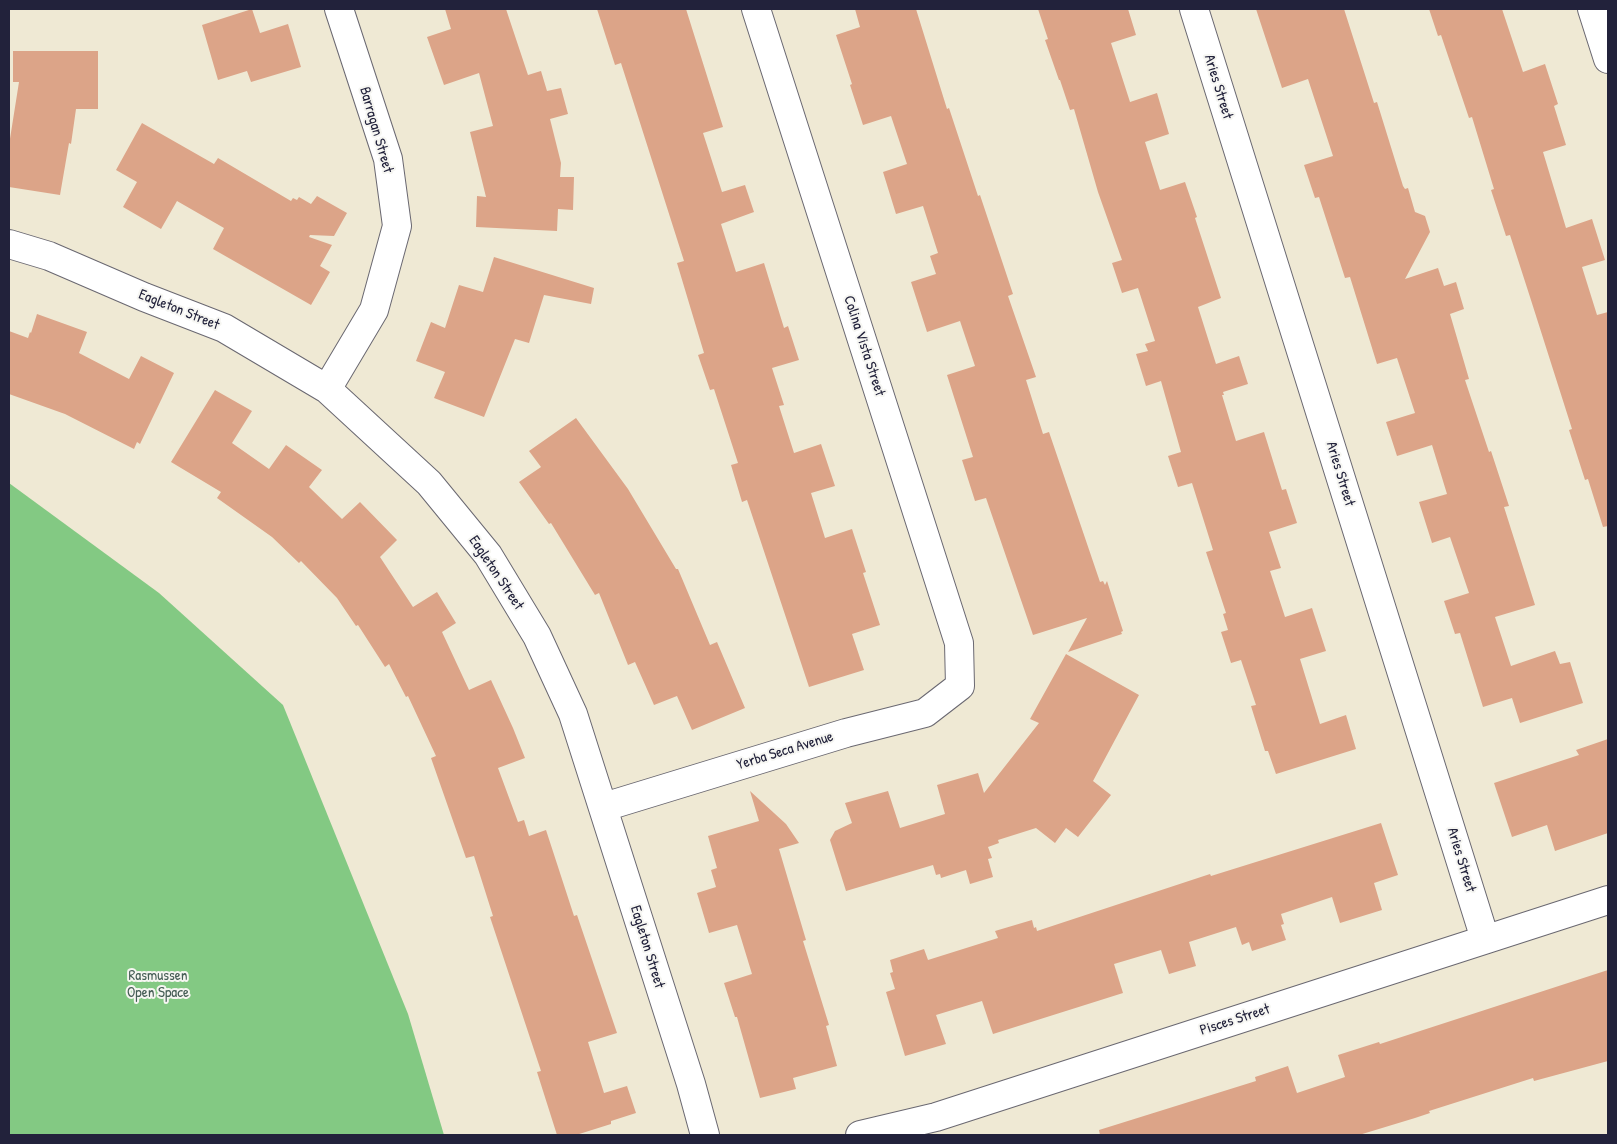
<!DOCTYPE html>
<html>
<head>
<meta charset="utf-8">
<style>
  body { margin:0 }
  #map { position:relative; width:1617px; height:1144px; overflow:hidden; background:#efe9d4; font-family:"Patrick Hand",sans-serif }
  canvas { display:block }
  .frame { position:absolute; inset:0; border:10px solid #22223b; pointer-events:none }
</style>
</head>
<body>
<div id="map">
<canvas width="1617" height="1144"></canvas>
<div class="frame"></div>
</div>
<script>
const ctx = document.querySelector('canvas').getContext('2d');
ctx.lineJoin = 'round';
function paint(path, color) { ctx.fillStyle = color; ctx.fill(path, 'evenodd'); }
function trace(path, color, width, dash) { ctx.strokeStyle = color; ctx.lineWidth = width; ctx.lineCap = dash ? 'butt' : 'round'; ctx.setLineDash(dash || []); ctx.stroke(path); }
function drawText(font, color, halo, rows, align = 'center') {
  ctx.font = font + ' "Patrick Hand",sans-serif'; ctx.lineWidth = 4; ctx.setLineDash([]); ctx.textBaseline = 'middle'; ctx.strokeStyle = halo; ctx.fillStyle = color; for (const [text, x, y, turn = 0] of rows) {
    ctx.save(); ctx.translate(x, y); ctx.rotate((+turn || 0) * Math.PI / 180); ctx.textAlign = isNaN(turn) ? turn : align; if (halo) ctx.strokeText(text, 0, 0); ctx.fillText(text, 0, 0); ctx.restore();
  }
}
paint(new Path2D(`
  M9 483 159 593 283 705 408 1014 444 1135H9Z`), '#83c983');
paint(new Path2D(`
  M252 9 260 33 288 24 301 67 251 82 247 71 218 80 202 25Z
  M445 9H506L528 75 541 71 547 91 561 88 568 114 550 119 561 163 560 177H574L573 210 558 209 557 231 476 227 477 196 486 197 470 132 493 126 479 73 444 85 427 37 451 29Z
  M597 9H686L723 127 703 133 722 192 745 185 754 212 721 224 736 272 764 263 784 328 788 326 799 360 772 368 784 405 779 406 794 453 821 444 835 486 811 493 825 538 852 529 866 572 863 573 880 625 852 634 864 670 809 687 747 500 742 502 731 465 738 463 714 389 710 390 698 355 704 353 677 263 684 261 621 63 615 65Z
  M855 9H916L947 109 949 108 978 196 980 195 1013 294 1008 296 1036 377 1026 380 1043 434 1049 432 1100 582 1103 581 1105 585 1107 581 1123 631 1121 632 1122 634 1068 652 1087 618 1033 635 986 498 975 501 962 460 973 457 947 375 975 366 960 321 927 332 911 282 936 274 930 256 938 253 923 206 896 214 883 172 907 164 891 116 863 125 850 85 852 84 836 35 860 27Z
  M1038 9H1128L1136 35 1111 43 1130 102 1157 93 1169 134 1145 142 1160 190 1185 182 1197 217 1195 218 1221 298 1198 307 1216 364 1239 356 1248 384 1223 392 1224 395H1222L1236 441 1264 432 1282 490 1286 489 1297 523 1269 532 1281 568 1270 571 1285 617 1312 608 1326 651 1300 659 1320 724 1346 715 1356 749 1276 774 1268 751H1265L1251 706 1256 705 1241 660 1231 663 1221 632 1228 630 1223 614 1226 613 1206 552 1213 550 1192 483 1178 487 1168 456 1181 452 1161 381 1146 386 1136 354 1148 351 1145 344 1155 341 1138 288 1122 293 1112 263 1122 260 1098 192 1074 109 1070 110 1060 80H1059L1045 40 1048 39Z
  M1256 9H1344L1374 103 1377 102 1403 186 1405 189 1408 188 1415 212 1425 216 1430 232 1405 279 1438 268 1444 286 1456 282 1464 309 1450 314 1469 379 1465 380 1489 452 1491 451 1509 506 1504 507 1535 605 1495 617 1511 666 1555 651 1560 664 1570 662 1583 703 1520 723 1512 698 1483 707 1460 633 1455 634 1444 601 1469 593 1450 537 1432 543 1419 502 1447 494 1432 445 1397 456 1386 422 1415 413 1397 358 1377 364 1350 277 1345 278 1319 197 1315 198 1304 165 1333 156 1308 79 1282 88Z
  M1429 9H1502L1523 72 1545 64 1558 104 1554 106 1566 145 1543 152 1566 228 1592 219 1605 260 1582 267 1597 315 1608 312V526L1603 527 1588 479 1585 480 1569 430 1572 429 1530 297 1510 235 1506 236 1491 190 1494 189 1472 117 1469 118 1441 35 1438 36Z
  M13 51H98V109H76L71 144 69 143 60 195 9 187V145L19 82H13Z
  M142 123 214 164 218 158 291 201 293 198 297 200 299 197 311 204 317 196 347 213 334 236 310 235 309 237 332 245 320 266 330 272 311 305 213 249 224 228 177 201 161 229 123 207 137 182 116 170Z
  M494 257 594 288 591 304 544 295 529 343 515 339 484 417 434 398 445 372 416 361 431 322 445 328 459 285 483 292Z
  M37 314 87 332 79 353 129 379 141 356 174 373 140 444 137 442 134 449 65 414 9 394V331L28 338 30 332 31 333Z
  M215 390 252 411 232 443 269 469 286 445 322 470 309 487 342 519 360 502 397 540 380 557 413 607 437 592 456 623 442 632 469 690 491 680 513 728 525 758 498 768 518 822 524 820 529 836 546 830 574 916 577 915 617 1033 588 1042 604 1093 627 1086 636 1113 611 1121V1124L576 1135H557L537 1072 541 1071 491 920 490 917 493 916 474 856 466 858 431 758 436 756 408 696 406 697 389 664 385 667 358 625 356 626 337 598 301 561 299 563 272 537 217 498 221 492 171 462Z
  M576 418 628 489 676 569H678L710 645 717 642 745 708 692 730 677 696 654 705 635 662 628 665 599 593 595 595 551 523 549 524 519 482 541 467 529 451Z
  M1066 654 1139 695 1093 781 1111 795 1078 837 1066 828 1055 843 1036 828 998 840 999 843 988 847 992 858 988 859 993 877 970 884 966 870 941 878 940 874 936 875 933 865 846 891 830 840 835 831 852 823 845 803 888 791 900 828 945 814 937 785 978 773 984 793 1039 723 1030 719Z
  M1608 739V833L1555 851 1547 825 1512 837 1494 783 1579 755 1576 750Z
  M750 791 786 824 799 843 779 849 806 940 803 941 829 1025 826 1026 837 1066 793 1078 796 1089 760 1098 737 1017H735L724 983 752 974 737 925 709 933 697 893 716 887 711 870 717 868 708 836 759 821Z
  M1381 823 1398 875 1374 883 1382 910 1340 923 1332 897 1281 914 1284 924 1281 925 1286 940 1252 951 1249 942 1242 945 1236 927 1189 942 1196 966 1169 974 1161 950 1114 964 1123 993 993 1034 982 1001 936 1015 946 1044 905 1056 886 992 895 989 890 973 893 972 890 960 924 949 928 960 998 938 995 931 1032 920 1034 928 1036 927 1037 931 1210 874 1211 876Z
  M1608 970V1061L1534 1081 1533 1078 1429 1111 1430 1113 1415 1118 1359 1135H1100L1099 1130 1256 1081 1255 1077 1288 1066 1297 1093 1345 1077 1338 1055 1379 1042 1380 1044Z`), '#dca488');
const minor = new Path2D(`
  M1194 9 1485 939
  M1592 9 1608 59
  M9 244 49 256 144 297 224 328 327 389 429 483 488 555 537 636 573 714 691 1084 705 1135
  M327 389 374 310 397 226 388 159 339 9
  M604 807 846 733 925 713 960 686 959 643 756 9
  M860 1135 936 1117 1608 900`);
trace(minor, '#6a6871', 30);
trace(minor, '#fff', 28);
drawText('15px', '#22223b', '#f6f6f2', [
  ["Aries Street",1218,87,73],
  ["Barragan Street",376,130,74],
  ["Eagleton Street",179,310,22],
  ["Colina Vista Street",864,346,72],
  ["Aries Street",1340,474,73],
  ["Eagleton Street",496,573,56],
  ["Yerba Seca Avenue",785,751,-17],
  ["Aries Street",1461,860,73],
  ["Eagleton Street",647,947,73],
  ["Pisces Street",1235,1020,-18]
]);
drawText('15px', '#445c54', '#f6f6f2', [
  ["Rasmussen",158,976],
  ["Open Space",158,993]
]);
</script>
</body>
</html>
